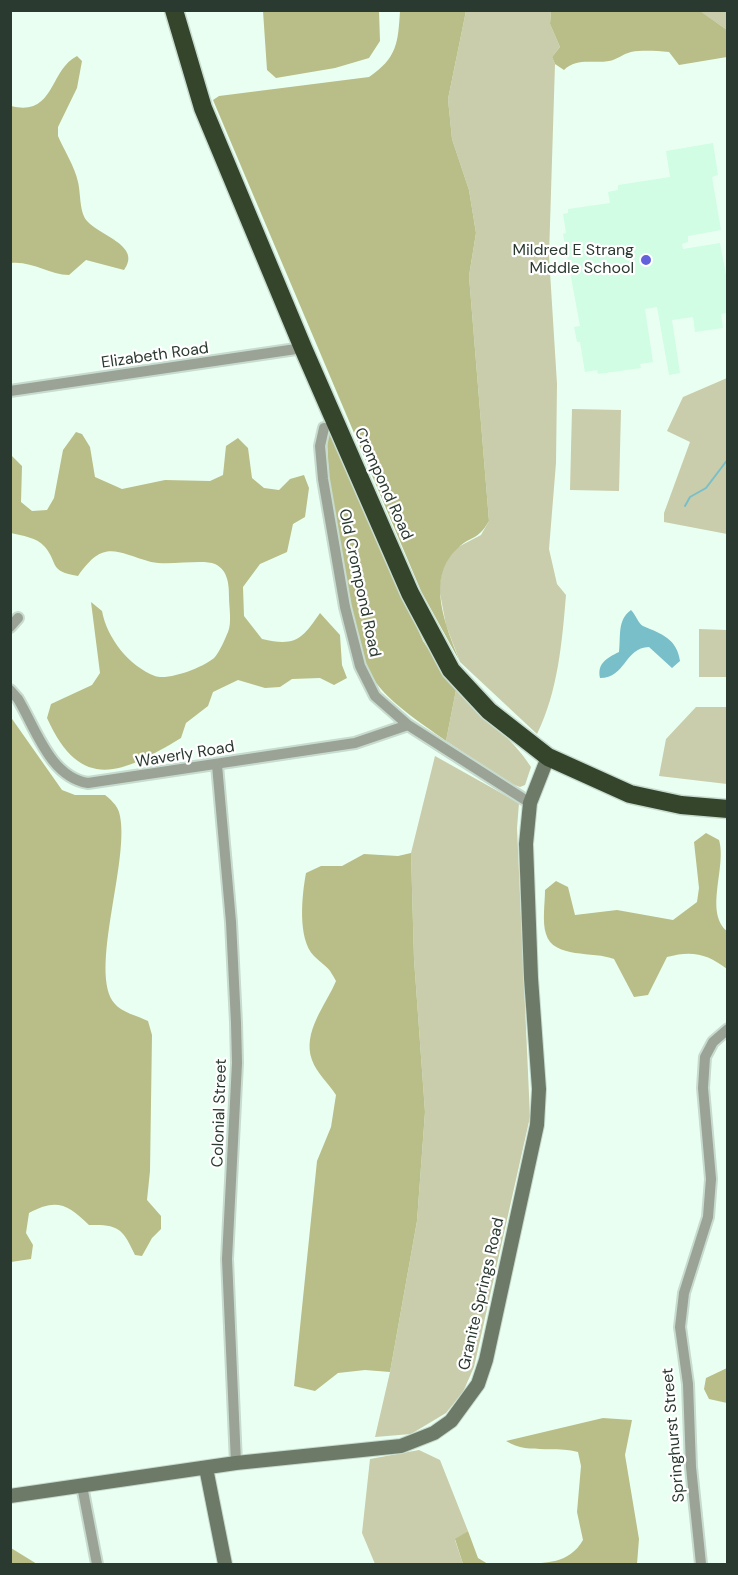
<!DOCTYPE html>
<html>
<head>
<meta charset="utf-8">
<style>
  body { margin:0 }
  #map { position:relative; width:738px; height:1575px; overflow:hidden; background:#e9fff2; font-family:"DM Sans",sans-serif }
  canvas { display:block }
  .frame { position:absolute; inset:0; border:12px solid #2b3a31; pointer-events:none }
</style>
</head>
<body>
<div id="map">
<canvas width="738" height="1575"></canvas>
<div class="frame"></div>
</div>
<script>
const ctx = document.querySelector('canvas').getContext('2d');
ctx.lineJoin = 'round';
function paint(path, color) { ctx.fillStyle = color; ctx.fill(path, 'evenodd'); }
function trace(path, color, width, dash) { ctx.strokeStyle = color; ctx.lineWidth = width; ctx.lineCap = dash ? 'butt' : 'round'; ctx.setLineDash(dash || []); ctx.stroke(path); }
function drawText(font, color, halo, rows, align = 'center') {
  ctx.font = font + ' "DM Sans",sans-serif'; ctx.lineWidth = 4.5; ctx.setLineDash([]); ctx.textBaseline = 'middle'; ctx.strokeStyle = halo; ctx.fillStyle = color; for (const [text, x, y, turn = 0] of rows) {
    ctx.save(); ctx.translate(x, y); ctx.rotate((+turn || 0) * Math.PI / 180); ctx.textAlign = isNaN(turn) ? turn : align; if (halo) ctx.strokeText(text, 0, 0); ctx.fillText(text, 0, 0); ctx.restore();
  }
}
paint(new Path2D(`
  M713 143 718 175 712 177 721 230 688 236V242L682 244 683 249 720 243 728 285 727 313 721 314 723 328 695 332 693 317 672 320 680 373 669 375 657 307 645 309 653 362 640 364 641 368 598 374 597 370 585 372 580 342H577L574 327 580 326 563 234 566 233 563 214 568 213V209L610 203 608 192 618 190V185L670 177 666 151Z`), '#d0fde3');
paint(new Path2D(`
  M466 11H551L550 24 560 47 552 57 555 64 549 256 557 384 556 463 549 549 557 584 566 595C562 643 558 691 537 734L460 662 446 625 439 588 444 561 458 547 481 535 489 521 469 276 476 233 469 190 452 139 448 99Z
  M700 11H727V30L701 12Z
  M727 378V534L664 522V513L690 442 667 431 683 397Z
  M572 409 621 410 619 491 570 490Z
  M699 629 727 630V677H699Z
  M456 690C481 715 512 737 531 767L525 785 520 787 512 784 446 741Z
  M696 707H727V784L659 776 666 739Z
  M435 756 519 803 517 828 530 1117 474 1367 463 1392 446 1413 411 1434 375 1437 390 1372 417 1221 425 1112 414 959 411 853Z
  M419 1450 440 1460 468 1531 455 1540 463 1564H375L362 1533 370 1459Z`), '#c9cdab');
paint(new Path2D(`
  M263 11H379L380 41 369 58 335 68 276 78 267 70Z
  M400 11H466L448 99 452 139 469 190 476 233 469 276 489 521C477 542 470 535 456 550 425 580 447 628 460 662L421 591 213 100 219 96 369 77C397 58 398 43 400 11Z
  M551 11H700L727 30V57L679 65 669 52C656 51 643 50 631 52 623 54 616 60 609 61 593 64 577 57 564 70L555 64 552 57 560 47 550 24Z
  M77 56 82 61 77 88 58 127V136C64 150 75 167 78 182 81 194 79 214 88 222 101 236 142 246 124 270L86 260 69 275C49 275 33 261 11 263V106C55 117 49 70 77 56Z
  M76 432 82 434 90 447 95 477 122 489 165 480 210 481 223 475 226 446 238 438 248 448 252 478 264 488 279 490 290 479 304 475 309 488 305 517 293 524 287 552 260 564 243 587 244 616 262 639C296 647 302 639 320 613L340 635 342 665 347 678 334 685 320 678 292 679 280 687 265 688 238 680 213 692 208 706 186 723 181 738C123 773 81 794 47 718L51 704 92 685 100 673 91 602 102 611C107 638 129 666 155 676 168 681 205 667 215 657 220 651 225 639 228 632 232 623 229 607 229 596 229 585 228 570 215 564 202 559 169 566 151 562 115 552 104 539 78 576 48 571 59 564 45 547 37 537 22 536 11 533V455L22 466 21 502 32 511 47 510 54 498 63 450Z
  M332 432 423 641 456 690 446 741C421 723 385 700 370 674 365 665 363 652 360 643 340 577 328 503 327 434Z
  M10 716 62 790 75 795H105C110 799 117 805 119 812 132 856 87 973 115 1004 121 1012 138 1016 148 1021L152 1035 150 1171 147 1200 161 1216V1229L152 1238 142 1256 135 1255C123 1229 119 1224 89 1225 68 1204 56 1198 29 1213L26 1233 33 1245 31 1259 11 1262Z
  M706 833 719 840C727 867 704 912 727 931V969C708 954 692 950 667 957L648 995 634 997 614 959C594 951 553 959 546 934 542 922 545 903 545 890L556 881 568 887 575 915 617 910 673 920 697 902 699 888 694 842Z
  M411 853 414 959 425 1112 417 1221 390 1372 365 1370 338 1373 315 1391 294 1386 317 1161 331 1127 336 1095C329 1084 316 1072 312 1060 302 1032 326 1005 336 981 327 964 326 968 314 956 297 939 302 894 306 873L321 866H342L364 854 398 856Z
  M727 1368V1403L709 1399 704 1389 706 1378Z
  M603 1418 632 1420 625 1455 639 1539 637 1564H520C546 1563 569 1564 583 1540L577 1512 581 1466 578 1452C554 1445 528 1455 506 1441Z
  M468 1531 478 1558 488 1564H463L455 1539Z
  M11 1545V1548L37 1564H11Z`), '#b9be88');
paint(new Path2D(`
  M631 610C636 615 638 623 643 626 662 634 677 639 680 661L672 668 649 647C624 648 626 678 600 678 597 663 607 658 619 652 621 636 617 620 631 610Z`), '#79bfca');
trace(new Path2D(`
  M685 506 690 497 706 488 728 459`), '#79bfca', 2);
const street = new Path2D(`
  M10 391 303 348
  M324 428 320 446 323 479 345 607 360 666 375 696 408 725 530 803
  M10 627 18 618
  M10 690 18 699C36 729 50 777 88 783L355 743 408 725
  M217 765 231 922 236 1023 237 1063 227 1259 236 1463
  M82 1486 97 1564
  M701 1564 691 1467 688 1384 680 1327 684 1293 708 1217 711 1179 703 1088 705 1057 713 1042 728 1029`);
const secondary = new Path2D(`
  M206 1468 225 1564
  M10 1496 236 1463 401 1446 434 1433 451 1421 478 1384 486 1360 537 1125 539 1089 531 978 526 844 530 803 548 757`);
const highway = new Path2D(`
  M174 10 203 108 303 348 410 593 451 670 489 711 548 757 630 794 681 805 728 809`);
trace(street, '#c7dccf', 14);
trace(secondary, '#c7dccf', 16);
trace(highway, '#c7dccf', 21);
trace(street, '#9aa396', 10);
trace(secondary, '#6d7a68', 14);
trace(highway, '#34452c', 18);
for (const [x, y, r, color] of [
  [646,260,6,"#6362db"]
]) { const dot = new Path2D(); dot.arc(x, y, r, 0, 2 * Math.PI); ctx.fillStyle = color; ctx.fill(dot); trace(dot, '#fff', 2); }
drawText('16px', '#2b3a31', '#fff', [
  ["Mildred E Strang",634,251],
  ["Middle School",634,269]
], 'right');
drawText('16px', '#2b3a31', '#fff', [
  ["Elizabeth Road",155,356,-8],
  ["Crompond Road",383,484,66],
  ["Old Crompond Road",359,583,78],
  ["Waverly Road",185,755,-9],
  ["Colonial Street",220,1113,-88],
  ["Granite Springs Road",482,1294,-77],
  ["Springhurst Street",674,1435,-95]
]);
</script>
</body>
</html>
